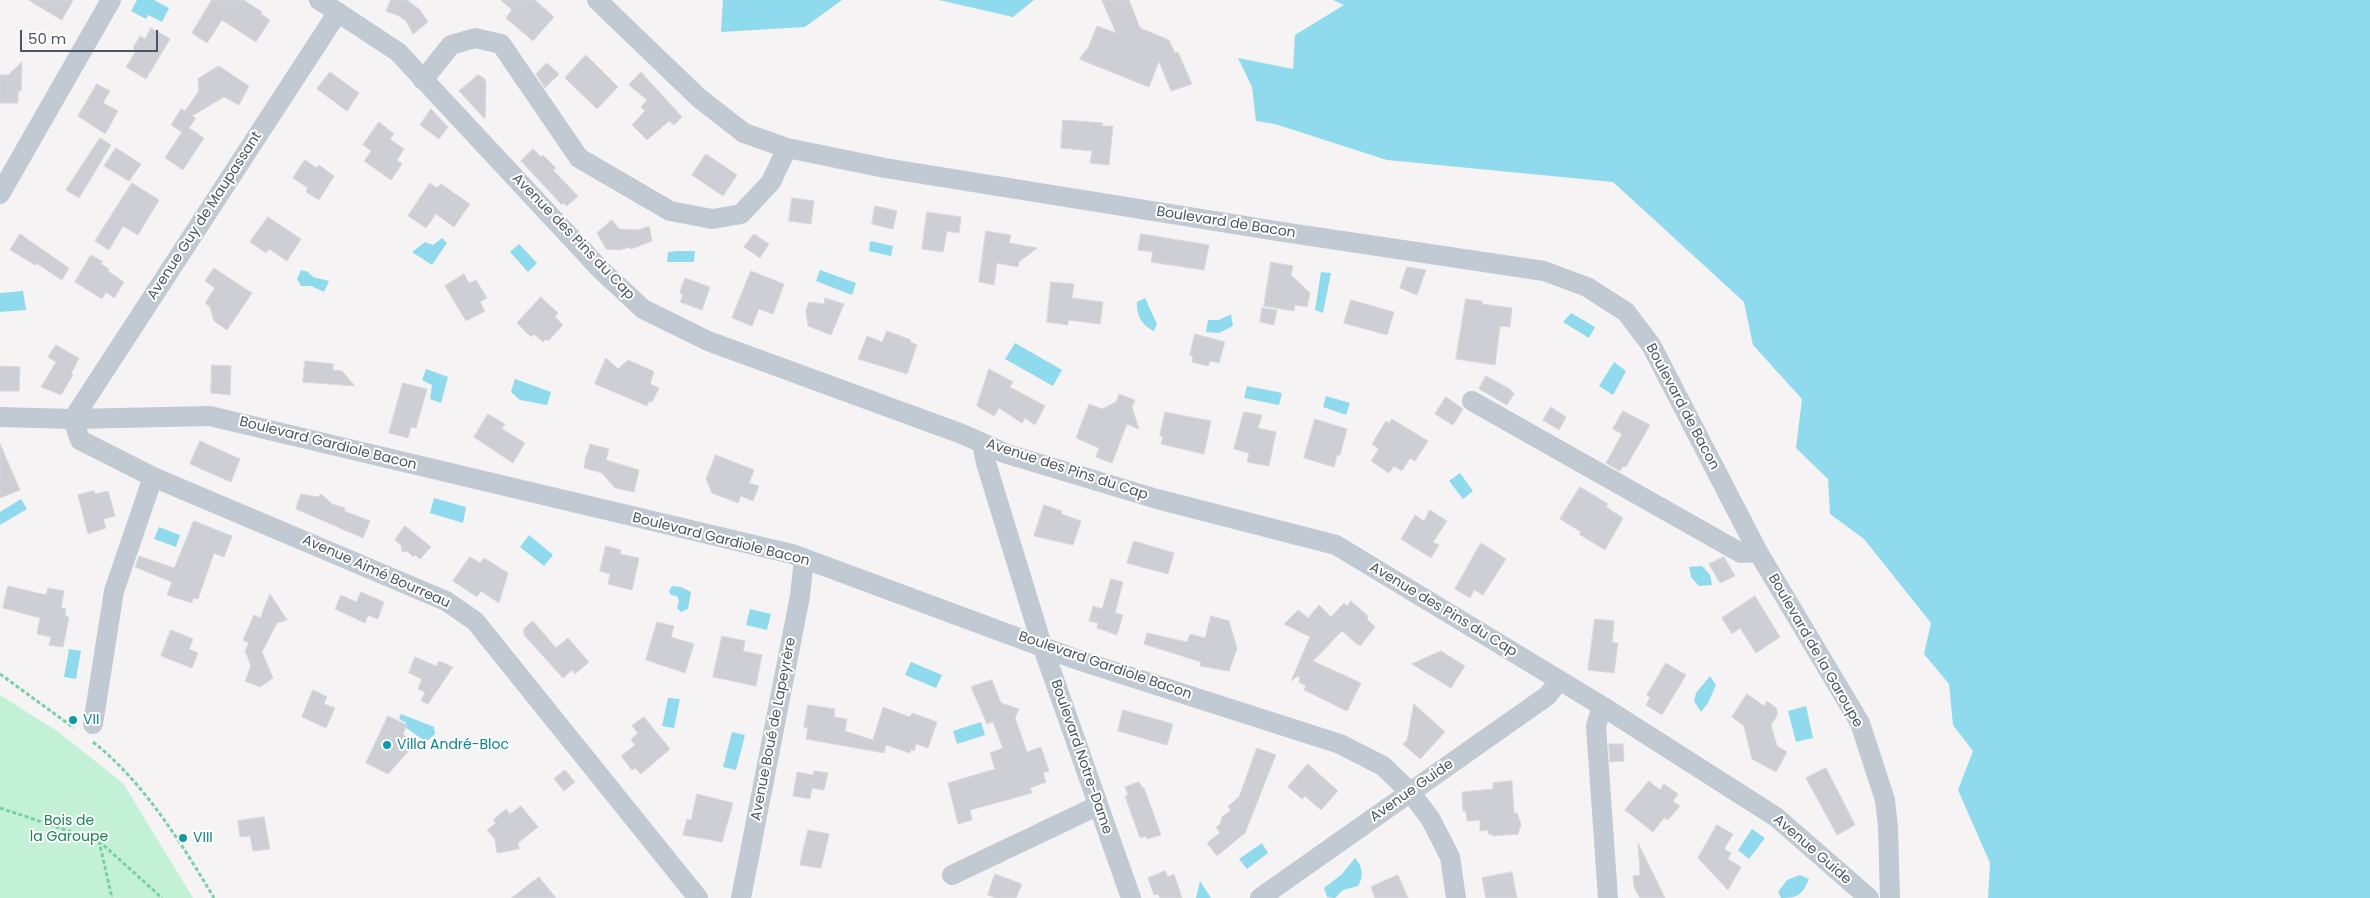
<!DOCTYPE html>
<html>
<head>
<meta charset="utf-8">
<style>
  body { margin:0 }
  #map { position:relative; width:2370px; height:898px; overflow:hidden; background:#f5f3f3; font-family:Poppins,sans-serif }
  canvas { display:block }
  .scale { position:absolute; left:20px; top:30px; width:138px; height:22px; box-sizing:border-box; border:2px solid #4a5661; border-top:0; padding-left:6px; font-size:15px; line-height:18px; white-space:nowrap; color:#4a5661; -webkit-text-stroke:4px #fff; paint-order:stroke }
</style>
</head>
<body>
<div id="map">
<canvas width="2370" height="898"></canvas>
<div class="scale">50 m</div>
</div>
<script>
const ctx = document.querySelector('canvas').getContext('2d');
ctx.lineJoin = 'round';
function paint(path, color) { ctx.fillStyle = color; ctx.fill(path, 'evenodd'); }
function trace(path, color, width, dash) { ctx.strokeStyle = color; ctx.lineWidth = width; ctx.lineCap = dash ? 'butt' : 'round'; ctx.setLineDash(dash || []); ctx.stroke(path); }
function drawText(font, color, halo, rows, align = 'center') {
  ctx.font = font + ' Poppins,sans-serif'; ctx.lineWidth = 4; ctx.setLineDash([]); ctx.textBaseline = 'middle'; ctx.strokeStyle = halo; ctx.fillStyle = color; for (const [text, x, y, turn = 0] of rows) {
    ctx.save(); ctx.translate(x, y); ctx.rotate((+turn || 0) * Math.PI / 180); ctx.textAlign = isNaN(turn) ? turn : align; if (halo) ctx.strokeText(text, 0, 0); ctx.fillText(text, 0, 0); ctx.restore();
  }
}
paint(new Path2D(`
  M0 695 57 731 123 783 193 898H0Z`), '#c3f1d5');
paint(new Path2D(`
  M137 0H154L169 8 162 22 148 15 146 19 131 11Z
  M723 0H842L805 27 721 32Z
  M939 0H1034L1013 17Z
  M1333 0H2370V898H1988L1990 863 1958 790 1973 751 1953 725 1949 684 1924 654 1931 623 1864 539 1830 514 1828 479 1796 448 1802 399 1753 345 1744 302 1613 182 1387 160 1275 124 1256 121 1252 87 1238 58 1293 69 1295 35 1344 5Z
  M442 238 447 243 432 265 412 252 425 242 433 245Z
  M870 241 893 246 891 256 869 251Z
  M519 244 537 263 528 272 510 252Z
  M677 251H695L694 262H667L668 252Z
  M301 270 308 272 313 277 329 281 324 292 311 286H301L297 279Z
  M820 270 856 283 852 295 816 281Z
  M1321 272 1331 273 1323 313 1315 310Z
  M23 291 26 310 0 312V293Z
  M1145 298 1157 324 1154 331C1142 326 1136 315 1137 302Z
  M1571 313 1595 327 1589 338 1563 322Z
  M1231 314 1233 326 1219 333 1206 332 1208 320H1219Z
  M1015 343 1062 370 1053 386 1005 359Z
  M1614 362 1626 371 1613 395 1599 386Z
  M426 369 448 377 441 403 430 399 432 385 422 380Z
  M515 379 551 392 547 405 520 400 511 392Z
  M1247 386 1282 393 1279 405 1244 398Z
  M1326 396 1350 403 1346 415 1323 407Z
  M1460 473 1473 491 1463 499 1449 481Z
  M434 498 466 507 463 523 430 513Z
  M21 499 27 509 0 525V512Z
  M159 527 180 535 176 547 154 539Z
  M529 535 553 555 544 566 520 547Z
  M1702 566 1710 575 1712 585 1699 586 1691 577 1689 567Z
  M672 586 681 587 691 592 688 609 681 612 677 608 679 601 677 596 671 595 669 591Z
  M750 609 771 614 767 630 746 625Z
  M69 649 81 651 76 679 64 677Z
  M911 662 942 675 936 688 905 675Z
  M1710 676 1716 685 1708 703 1701 712 1694 701 1696 693Z
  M668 698 680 699 674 728 662 726Z
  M1806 706 1813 738 1796 742 1788 711Z
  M401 714 434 727 435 734 426 742 405 727 406 723 399 719Z
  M981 722 985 735 957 744 953 731Z
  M732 732 745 735 736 770 723 767Z
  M1752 829 1765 838 1749 859 1738 850Z
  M1262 843 1268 853 1247 869 1239 859Z
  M1355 858C1363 867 1364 876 1358 886L1343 890 1335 898 1327 897 1324 888 1342 874Z
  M1800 875 1809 879C1802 895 1798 898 1781 898L1778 892 1787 880Z
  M1200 881 1211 898H1196Z`), '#90daee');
const building = new Path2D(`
  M29 0H73L62 20Z
  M212 0H244L262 12 261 14 270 20 256 42 222 20 207 43 192 33Z
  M391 0H407L420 10 428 22 413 34 406 21 399 16 386 11Z
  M501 0H535L554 17 533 41 506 18 512 10Z
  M1102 0H1129L1140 28 1169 40 1175 53 1178 52 1192 84 1171 91 1159 61 1149 87 1079 59 1088 48 1097 26 1116 33Z
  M151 28 170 39 146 79 126 67 136 51 133 48 140 36 145 39Z
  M586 55 618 87 597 109 565 78Z
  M22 62 21 91H18V103H0V75H8Z
  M547 63 559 74 545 88 536 74Z
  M219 66 249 86 239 105 224 97 192 116 196 118 189 128 204 138 183 170 165 158 182 132 171 125 181 109 185 111 199 91 198 79Z
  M330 72 359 93 347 111 317 89Z
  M641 72 682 117 674 125 669 121 647 140 632 125 645 111 641 107 647 100 629 85Z
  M478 75 484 78 486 83 485 119 459 91Z
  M97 84 110 91 103 103 118 111 105 134 78 116Z
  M431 109 448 127 439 139 420 125Z
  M1063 120 1103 123 1102 126H1113L1109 165 1090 163 1092 151 1061 148Z
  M379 122 394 134 390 139 404 149 397 160 402 164 391 180 364 161 371 151 363 145Z
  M100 138 111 145 79 198 66 190Z
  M116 148 141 164 129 181 104 166Z
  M533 149 541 157 543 155 556 168 553 170 578 196 567 206 564 203 562 205 521 161Z
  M706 154 737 175 723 196 692 175Z
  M305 160 317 168 319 165 334 176 319 200 306 192 308 188 293 178Z
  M132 183 159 200 138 235 123 226 109 250 95 241Z
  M430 183 437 188 441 184 470 204 454 227 436 214 426 228 408 216Z
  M792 198 814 201 811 224 789 221Z
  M875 206 897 211 893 229 872 224Z
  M927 212 961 217 959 233 947 231 943 252 922 249Z
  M268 217 301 239 287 261 269 249 266 253 250 242Z
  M612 220 619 229 639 230 649 226 652 241 631 249 630 247 620 250 606 249 597 233Z
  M986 231 1011 235 1009 243 1037 248 1019 262 1018 267 997 263 994 285 979 282Z
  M20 234 69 268 62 280 36 263 35 265 10 250Z
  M754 234 769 244 760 258 744 247Z
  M1141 234 1209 245 1204 270 1151 262 1153 252 1138 250Z
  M91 255 103 262 101 264 109 269 108 271 124 282 114 298 106 292 102 299 75 282Z
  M1271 262 1293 266 1291 275 1310 293 1307 307 1295 305 1294 311 1264 306Z
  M1407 267 1426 270 1417 295 1400 288Z
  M214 268 252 293 227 330 214 321 210 307 205 303 215 288 205 281Z
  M751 271 784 284 773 314 759 309 752 326 732 318Z
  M464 274 469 283 476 280 487 298 480 302 485 311 466 321 445 286Z
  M685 278 710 287 702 310 680 302 683 295 680 293Z
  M1051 282 1074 284 1072 298 1103 302 1100 324 1068 320V325L1047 322Z
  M541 297 558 313 555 317 563 325 548 341 546 339 543 342 534 334 531 337 517 323Z
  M825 298 844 304 831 335 808 326 806 310 809 302 824 304Z
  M1466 299 1482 301V304L1512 308 1510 327 1500 326 1495 365 1456 359Z
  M1351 300 1394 312 1387 335 1344 323Z
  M1262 308 1277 310 1274 325 1260 322Z
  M887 331 911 340 910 342 917 345 907 374 858 359 867 336 882 342Z
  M1195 334 1225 342 1219 363 1210 361 1208 366 1192 362 1193 356 1190 355Z
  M56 345 79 358 71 374 73 375 61 395 41 387 56 362 48 357Z
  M606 358 618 369 628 360 653 371 654 372 650 384 659 388 652 402 649 401 647 406 595 384Z
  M305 361 333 364V370L342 371 355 386 303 382Z
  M212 365 231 366 230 395 211 393Z
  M0 366 20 367 19 391H0Z
  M989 369 1013 382 1010 387 1045 406 1035 425 1025 418 1022 423 999 408 994 416 977 406Z
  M1486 376 1510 389 1514 394 1507 405 1479 389Z
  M403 383 427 389 416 428 411 427 408 438 389 433Z
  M1119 394 1135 400 1132 407 1139 429 1127 424 1112 463 1096 457 1099 448 1076 438 1089 404 1102 409 1116 402Z
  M1446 397 1463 409 1453 425 1435 414Z
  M1551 407 1566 417 1559 430 1543 420Z
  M1623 411 1650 425 1626 467 1623 466 1620 471 1606 463 1622 434 1613 429Z
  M1165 412 1211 421 1204 454 1161 444 1163 437 1160 436Z
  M1244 412 1262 415 1258 428 1276 432 1269 466 1247 462 1249 453 1234 449Z
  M488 414 505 424 502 429 525 443 513 463 474 437Z
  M1315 419 1347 429 1340 455H1337L1334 467 1304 458Z
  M1392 419 1428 441 1415 461 1410 458 1402 471 1394 466 1389 473 1371 461 1379 449 1372 444 1386 421 1389 423Z
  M200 441 240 459 231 482 190 464Z
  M0 444 20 490 0 498Z
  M590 444 609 449 606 460 639 470 634 492 615 488 602 473 584 468 586 455H587Z
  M716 455 754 470 749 483 759 486 753 501 741 496 738 503 712 493 706 479Z
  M1580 487 1608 504 1606 507 1623 518 1605 550 1579 534 1581 532 1560 519Z
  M94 491 95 494 108 491 115 516 103 519 106 528 88 534 78 495Z
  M301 494 318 497 321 494 332 504 345 508 344 511 370 521 363 538 296 509Z
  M1044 505 1062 511 1061 514 1081 521 1073 545 1034 536Z
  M1430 510 1447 521 1433 542 1439 545 1431 558 1401 539 1415 515 1424 521Z
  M194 521 232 536 224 557 214 553 198 599 193 598 192 603 167 595 172 582 135 567 139 556 174 568Z
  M405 526 431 547 420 559 415 555 413 557 407 551 402 552 401 545 395 540Z
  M1134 541 1174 553 1168 574 1127 563Z
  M1481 543 1506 559 1483 595 1474 590 1470 598 1455 589Z
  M606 546 621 550 620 554 639 558 632 590 608 584 610 574 600 571Z
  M470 557 480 563 484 558 508 573 499 603 481 591 477 597 453 581Z
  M1724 557 1735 576 1720 583 1709 564Z
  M1111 579 1123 582 1115 613 1123 615 1117 635 1097 628 1098 623 1089 621 1093 606 1102 609Z
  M8 586 46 595 48 588 64 591 61 608 66 609 65 616 69 617 63 647 49 645 51 637 37 634 40 618 3 608Z
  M361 592 384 602 378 619 368 615 365 623 335 609 341 595 356 602Z
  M270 594 287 620 277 623 262 652 273 678 260 687 245 681 251 666 245 651 249 643 243 640 254 615 260 618Z
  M1755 596 1780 637 1756 653 1740 628 1732 634 1722 618Z
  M1351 601 1368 616 1367 619 1375 627 1361 645H1358L1342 631 1313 661 1361 683 1347 711 1304 690 1306 686 1299 682 1300 677 1298 676 1291 681 1310 637 1284 624 1298 610 1308 618 1319 605 1331 617 1344 603 1347 606Z
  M1211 616 1229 621 1237 648 1229 671 1200 666 1201 662 1144 644 1147 633 1187 642 1190 634 1205 638Z
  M1595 619 1614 621 1612 642 1618 643 1614 673 1588 670Z
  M533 621 556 648 568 638 589 662 575 674 572 670 563 678 524 635V629Z
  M657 622 674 626 671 637 694 644 685 673 646 660Z
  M171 630 193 639 189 649 198 653 192 668 161 656Z
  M722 636 745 641 743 651 762 655 756 686 713 677Z
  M1441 651 1465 666 1451 688 1412 664Z
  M415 657 436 666 439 661 453 667 428 704 421 701 425 692 418 689 422 679 409 673Z
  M1666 663 1686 675 1662 715 1646 705 1650 698 1647 695Z
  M992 680 1001 703 1019 709 1015 718 1027 752 1041 747 1049 771 1043 773 1046 782 1030 788 1032 793 970 810 972 820 958 824 948 783 995 769 990 753 1003 748 993 722 987 724 971 687Z
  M313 690 327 697 324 704 335 708 326 728 302 717Z
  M1747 694 1764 706 1767 701 1777 709V716L1771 725 1777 746 1787 752 1776 772 1752 759 1744 726 1732 717Z
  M1414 704 1445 732 1420 759 1403 744 1407 740Z
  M808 705 835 709 834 717 847 719 845 731 873 740 883 707 910 717 912 713 937 722 928 748 916 744 914 751 911 749 910 753 886 745 884 753 806 739 808 728 804 727Z
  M1123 710 1173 724 1167 745 1118 731Z
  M388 716 407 725 403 734 414 745 388 774 366 763Z
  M644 717 670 749 641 774 635 768 632 770 621 756 635 745 631 739 638 733 632 726Z
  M1609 744H1623L1624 761 1610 762Z
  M1257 748 1276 755 1271 767 1245 833 1217 856 1207 843 1220 833 1216 827 1220 824 1222 817 1231 810 1228 806 1239 797Z
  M1308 764 1338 791 1321 810 1305 796 1302 799 1288 787Z
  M1826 768 1855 825 1837 835 1806 778Z
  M565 770 575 782 564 791 554 779Z
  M814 771 828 773 824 790 812 788 810 799 793 796 797 772 813 775Z
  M1512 781 1514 813H1517L1521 824 1518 834 1492 836V834H1488V830L1480 831V820L1467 821 1466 811H1463L1462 792 1493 789V783Z
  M1649 781 1660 790 1664 784 1678 794 1673 801 1680 806 1668 820 1664 818 1653 832 1625 810Z
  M1139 782 1142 788H1144L1161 835 1147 839 1146 836 1140 838 1125 796 1128 795 1125 787Z
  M697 794 733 803 722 842 683 835 687 819 691 820Z
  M521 806 538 827 518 843 519 849 497 853 495 839 487 830 496 823 493 820 506 809 510 814Z
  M264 817 270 849 253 851 250 836 240 837 238 821Z
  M1717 825 1733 834 1724 849 1731 853 1728 859 1741 867 1728 890 1698 858Z
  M808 830 829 834 821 868 800 865Z
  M1638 843 1665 898H1640L1634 887 1633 876 1640 875Z
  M1165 871 1168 877 1174 874 1182 898H1160L1158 894 1154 895 1148 878Z
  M1512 872 1517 898H1486L1482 878Z
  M995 874 1022 884 1016 898H996L988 895Z
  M1398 875 1408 898H1375L1371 887Z
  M539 877 556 898H512Z`);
paint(building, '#cdcfd5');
trace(building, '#d7d9de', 1);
trace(new Path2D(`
  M0 674 74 728
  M93 742C143 781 182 844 214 898
  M0 808 99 841 112 898
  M99 841 162 898`), '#7ad0a6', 3, [4, 2.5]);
trace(new Path2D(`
  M319 0 398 52 601 270 643 309 708 341 962 434 1007 454 1157 499 1336 545 1602 706 1776 817 1869 898
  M597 0 699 98 744 133 787 148 885 168 1283 232 1544 271 1587 287 1626 312 1651 345 1758 552 1860 723 1885 800 1888 827 1890 898
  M338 12 73 419 80 440 153 477 446 601 475 621 698 898
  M423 80 451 45 475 38 501 44 579 158 670 211 712 219 741 214 771 182 787 148
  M0 194 111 0
  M1472 401 1741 553 1758 552
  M0 417 73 419 210 416 792 554 1078 660 1340 744 1383 766 1410 792 1430 818 1450 857 1456 898
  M982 443 986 463 1042 645 1131 898
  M1602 706 1596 726 1608 898
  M93 724 114 591 153 477
  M952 875 1097 806
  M741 898 800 596 804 559
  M1260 898 1547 696 1559 681`), '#c1cad2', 20);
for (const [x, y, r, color] of [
  [73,720,5,"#0f9aa8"],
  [387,745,5,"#0f9aa8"],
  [183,838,5,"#0f9aa8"]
]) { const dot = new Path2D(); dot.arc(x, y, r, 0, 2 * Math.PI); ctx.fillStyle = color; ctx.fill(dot); trace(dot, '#fff', 2); }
drawText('14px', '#4a5661', '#fff', [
  ["Avenue Guy de Maupassant",205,216,-57],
  ["Boulevard de Bacon",1226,223,9],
  ["Avenue des Pins du Cap",573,237,46],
  ["Boulevard de Bacon",1682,407,62],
  ["Boulevard Gardiole Bacon",328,444,14],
  ["Avenue des Pins du Cap",1067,470,18],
  ["Boulevard Gardiole Bacon",721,540,14],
  ["Avenue Aimé Bourreau",376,572,24],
  ["Avenue des Pins du Cap",1443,610,31],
  ["Boulevard de la Garoupe",1815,651,60],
  ["Boulevard Gardiole Bacon",1105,666,19],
  ["Avenue Boué de Lapeyrère",774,729,-79],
  ["Boulevard Notre-Dame",1081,757,71],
  ["Avenue Guide",1412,791,-35],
  ["Avenue Guide",1812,850,41]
]);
drawText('14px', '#0d838f', '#fff', [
  ["VII",83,720],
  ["Villa André-Bloc",397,745],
  ["VIII",193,838]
], 'left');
drawText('14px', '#17864f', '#fff', [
  ["Bois de",69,821],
  ["la Garoupe",69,837]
]);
</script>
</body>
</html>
